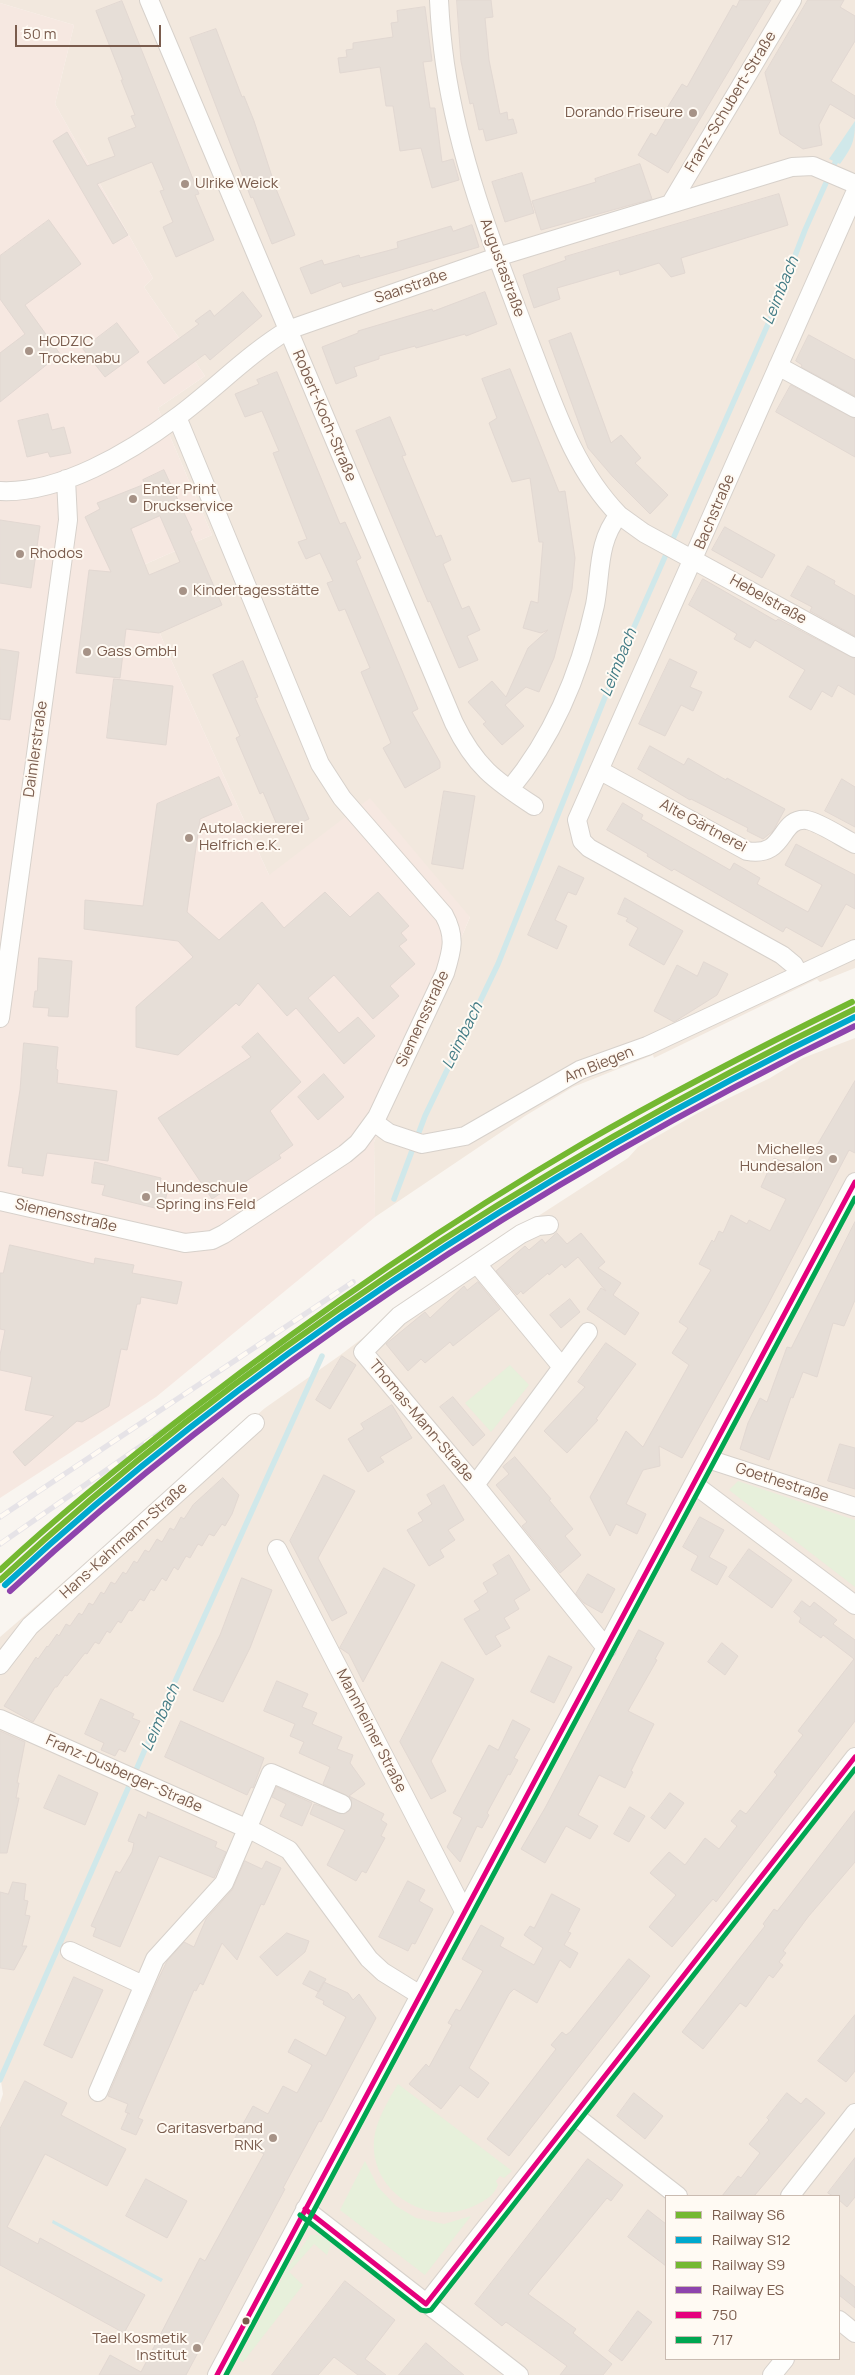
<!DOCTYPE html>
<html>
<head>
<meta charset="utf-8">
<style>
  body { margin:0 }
  #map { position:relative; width:855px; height:2375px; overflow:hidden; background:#f9f5f0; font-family:Manrope,sans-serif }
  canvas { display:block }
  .legend { position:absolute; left:665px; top:2195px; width:175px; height:165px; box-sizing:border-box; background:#fffaf3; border:1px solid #cabbb1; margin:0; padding:6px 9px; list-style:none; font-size:15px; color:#7a5c4d }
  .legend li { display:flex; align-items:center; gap:10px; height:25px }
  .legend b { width:25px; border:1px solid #cabbb1 }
  .scale { position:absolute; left:15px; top:25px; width:146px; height:22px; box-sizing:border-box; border:2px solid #7a5c4d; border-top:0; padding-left:6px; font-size:15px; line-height:18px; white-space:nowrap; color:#7a5c4d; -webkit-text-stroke:4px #fffaf3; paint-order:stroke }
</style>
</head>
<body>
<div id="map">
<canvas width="855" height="2375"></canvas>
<ul class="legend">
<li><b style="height:6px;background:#74b831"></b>Railway S6</li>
<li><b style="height:6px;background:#00a9ce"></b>Railway S12</li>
<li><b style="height:6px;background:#74b831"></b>Railway S9</li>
<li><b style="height:6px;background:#8e44ad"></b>Railway ES</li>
<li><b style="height:6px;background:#e5007d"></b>750</li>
<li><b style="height:6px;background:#00a651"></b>717</li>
</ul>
<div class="scale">50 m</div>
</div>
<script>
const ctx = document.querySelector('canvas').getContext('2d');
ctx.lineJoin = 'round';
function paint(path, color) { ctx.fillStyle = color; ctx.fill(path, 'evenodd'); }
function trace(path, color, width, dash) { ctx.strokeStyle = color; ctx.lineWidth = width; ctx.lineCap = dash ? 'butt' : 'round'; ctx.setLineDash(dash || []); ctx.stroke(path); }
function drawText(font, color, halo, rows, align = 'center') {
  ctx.font = font + ' Manrope,sans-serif'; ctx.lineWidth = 4; ctx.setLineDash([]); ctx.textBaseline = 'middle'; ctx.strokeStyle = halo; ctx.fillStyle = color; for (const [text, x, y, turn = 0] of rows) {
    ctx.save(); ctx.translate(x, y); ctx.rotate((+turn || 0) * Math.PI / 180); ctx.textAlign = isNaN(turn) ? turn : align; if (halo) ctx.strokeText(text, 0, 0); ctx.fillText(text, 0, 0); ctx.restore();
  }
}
paint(new Path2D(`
  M0 0H855V968L820 982 817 979 654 1058 653 1055 573 1087 525 1116 375 1217 374 1142 470 917 269 875 168 653 134 569 212 535 158 408 205 376 144 287 153 278 55 104 74 25 0 3Z
  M855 1038V2375H0V2103L3 2094 0 2075V1637L265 1408 339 1356 405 1306 512 1233 628 1158 638 1147 698 1113 770 1078 803 1058ZM666 2196H839V2359H666Z`), '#f2e8de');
paint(new Path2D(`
  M0 3 74 25 55 104 153 278 144 287 205 376 158 408 212 535 134 569 168 653 269 875 370 798 470 917 374 1142 375 1217 156 1397 0 1498Z`), '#f6e8e1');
paint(new Path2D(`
  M510 1365 529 1385 491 1432 465 1403Z
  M738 1481 855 1520V1587L729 1490Z
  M398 2084 512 2171 504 2178 500 2176 496 2181 498 2185C494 2195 486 2200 476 2205 431 2228 370 2195 374 2140 376 2120 388 2101 398 2084Z
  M365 2161 378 2187 396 2206 416 2218 444 2224 471 2216 425 2275 340 2210Z
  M310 2235C320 2234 325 2236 331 2244L327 2255 314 2244 289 2272 303 2285 247 2357 243 2362 239 2360 287 2269Z`), '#e7f0db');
paint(new Path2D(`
  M855 121C855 142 852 147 840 164L829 159Z
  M53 2220 163 2279 161 2282 52 2223Z`), '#d0e8ea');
trace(new Path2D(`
  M394 1199 425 1116 498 964 626 645 772 315 805 230 838 156
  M0 2080 172 1688 322 1356`), '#d0e8ea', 5.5);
const building = new Path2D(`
  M457 0H491L493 17 485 18 489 60 500 114 507 112 508 120 513 119 517 133 486 141 483 129 479 130 473 103 470 104 461 61Z
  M740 0H771L668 173 638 155 651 133 656 136 671 110 667 108 682 84 687 87 733 5 736 7Z
  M808 0H844L840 7 855 16V41L831 81 855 96V119L830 104 819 125 822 145 803 149 780 134 765 73Z
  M122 1 199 194 195 195 214 240 176 257 163 227 173 222 160 191 164 190 152 162 97 184 128 235 113 244 53 141 67 132 87 166 115 156 108 138 136 127 131 116 135 115 121 80H123L96 11Z
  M425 7 432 61 423 62 430 108H435L442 162 453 159 459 180 432 188 421 148 400 151 393 106H386L380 67 340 73 338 58 347 57 346 50 353 49V43L393 37 391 23 398 22 397 11Z
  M216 29 242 97 244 96 254 121 276 189 295 235 272 244 253 197 251 198 190 38Z
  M640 164 652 199 541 230 532 201 596 182 595 179Z
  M522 173 534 213 505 222 492 182Z
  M779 194 788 225 681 258 685 273 671 277 659 263 620 275 619 270 557 288 560 299 534 308 523 275 566 260 565 257Z
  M49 220 81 264 25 305 60 354 0 402V353L25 334 0 299V256Z
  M472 225 479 247 343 287 341 282 311 294 300 268 322 260 324 265 359 255 360 258 398 248 397 242 451 226 453 231Z
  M243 292 262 316 210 360 205 354 164 384 147 362 199 324 195 321 210 310 214 316Z
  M485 292 497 324 466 336 465 334 416 348 415 346 379 356V359L354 367 357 376 336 384 322 347 358 333V331L432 309 433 311Z
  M117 323 139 352 105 377 83 349Z
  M571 333 611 443 621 435 641 458 635 463 668 495 650 514 613 477 588 448 549 341Z
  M809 335 855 360V396L801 367 802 365 796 361Z
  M510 369 559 492 565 491 575 558 572 589 554 658 539 692 526 687 505 705 524 726 502 745 483 724 486 722 468 702 492 681 506 697 528 648 548 630 541 633 523 628 531 601 538 603 543 542H539L530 478 512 482 489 423 497 418 482 379Z
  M277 372 340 524 345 522 361 558 356 561 418 709 412 712 440 762V768L405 788 383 748 391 743 361 672 370 668 345 609 339 611 327 583 333 581 320 553 306 559 298 542 307 539 273 453 279 451 262 411 245 417 235 394 259 384 257 380Z
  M791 385 855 419V457L776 412Z
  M48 414 52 430 64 427 71 453 50 457 48 452 27 457 18 421Z
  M390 417 406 455 402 456 436 537 441 535 451 560 443 564 462 609 469 606 480 630 467 636 478 660 459 668 430 601 428 602 356 431Z
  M164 470 192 530 190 531 222 605 159 633 126 629 120 678 76 673 89 570 111 572 85 517 100 509 97 503 145 484 143 480ZM160 516 180 562 149 575 131 529Z
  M0 520 40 526 31 588 0 583Z
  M725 527 775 555 762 578 712 550Z
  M808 566 835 581 834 584 855 596V636L810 611 812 607 791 596Z
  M703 579 776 621 778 619 855 659V695L838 685 832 697 822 691 811 710 789 697 805 670 755 640 750 648 734 639 737 634 689 605Z
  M0 649 19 652 10 720 0 719Z
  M670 659 697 672 690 687 702 692 693 711 681 705 665 736 639 724Z
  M243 661 258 697 255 698 309 819 280 832 263 792 260 794 236 738 240 736 213 675Z
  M114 679 173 686 166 745 107 738Z
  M650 746 684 765 688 758 726 780 727 778 785 809 773 831 763 839 747 831 748 828 691 799 690 800 638 769Z
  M219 777 232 805 200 819 187 912 219 940 262 902 284 928 325 892 350 917 378 892 409 926 401 933 407 940 399 946 415 964 390 986 399 996 373 1019 334 975 308 998 339 1033 358 1017 375 1036 344 1064 296 1008 287 1016 258 983 239 1006 236 1003 178 1055 136 1047V1007L193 957 178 941 84 929 85 900 143 906 157 804Z
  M842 779 855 787V827L825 811Z
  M444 791 475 796 463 869 432 864Z
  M623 803 643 815 641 819 730 870 734 863 760 878 757 884 808 912 822 885 785 865 796 844 855 875V909L846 904 822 947 786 927 783 932 674 869 672 871 647 856 648 854 607 830Z
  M559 866 584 878 576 895 568 892 555 920 567 926 557 949 528 935Z
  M625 898 683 931 664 965 629 945 638 928 626 921 628 918 618 914Z
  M39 958 72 961 68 1017 48 1016 49 1008 33 1007 35 991H37Z
  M704 962 728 974 717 995 674 1022 654 1011 677 965 697 976Z
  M258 1033 301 1082 270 1111 293 1145 279 1155 281 1158 239 1186 236 1183 212 1199 158 1118 251 1057 242 1047Z
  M24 1043 58 1047 56 1069 58 1070 57 1083 117 1091 108 1161 47 1153 43 1176 22 1173 23 1168 8 1166 20 1090Z
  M324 1074 344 1097 318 1120 298 1097Z
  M855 1081V1153L849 1150 766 1308 682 1458 659 1446 660 1466 643 1470 626 1504 646 1514 637 1534 616 1524 610 1536 590 1497 626 1431 643 1447 689 1365 672 1353 688 1328 679 1322 711 1270 699 1264 712 1240 714 1242 719 1231 723 1233 731 1215 747 1224 749 1220 770 1231 786 1199 761 1187 774 1158 802 1170Z
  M95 1162 161 1178 158 1190 167 1193 163 1210 102 1195 105 1185 92 1183Z
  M855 1222V1300L844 1326 833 1323 817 1377 803 1372 793 1398 791 1397 769 1460 740 1449 748 1423 760 1398 767 1402 787 1347 791 1348Z
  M557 1233 567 1244 581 1233 605 1262 598 1268 621 1283 613 1295 639 1313 625 1335 587 1309 601 1288 606 1291 578 1257 565 1268 562 1264 549 1275 548 1273 523 1294 521 1291 517 1295 496 1271 525 1246 529 1250 542 1239 545 1243Z
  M10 1245 94 1264 95 1258 134 1265 132 1273 182 1282 177 1304 141 1297 140 1304H137L127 1350 121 1349 109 1406 82 1422 77 1421 25 1466 13 1452 54 1416 25 1410 32 1377 0 1370V1355L5 1330 0 1329V1273H3Z
  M478 1282 500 1309 453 1346 450 1342 425 1363 421 1359 408 1371 386 1344 425 1312 430 1318 464 1286 467 1290Z
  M570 1299 580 1312 561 1328 550 1315Z
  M606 1343 636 1364 596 1419 598 1420 567 1453 544 1431 585 1387 578 1382Z
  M342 1356 356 1365 330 1409 316 1400Z
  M453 1397 485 1435 473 1446 440 1407Z
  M392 1405 412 1438 380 1457 384 1462 368 1472 348 1439 364 1429 361 1424Z
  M840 1444 855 1448V1489L828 1481Z
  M515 1457 551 1499 549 1500 573 1529 565 1536 581 1555 560 1573 522 1526 527 1522 496 1485 509 1474 503 1467Z
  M324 1475 355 1491 318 1558 347 1613 332 1621 290 1541Z
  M223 1478 239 1495 232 1514 225 1526 222 1524 214 1536 209 1534 202 1546 198 1544 190 1558 186 1556 178 1570 174 1567 166 1581 162 1578 154 1591 151 1589 144 1601 140 1599 132 1611 129 1610 121 1623 118 1621 110 1633 107 1631 99 1644 95 1642 87 1654 85 1653 67 1676 65 1675 57 1687H55L33 1722 4 1706 36 1657 38 1659 47 1646 48 1647 57 1634 59 1636 66 1624 70 1626 79 1613 82 1615 89 1603 93 1605 101 1592 104 1594 111 1582 115 1584 123 1572 126 1574 134 1561 137 1563 145 1550 149 1552 157 1539 162 1542 170 1528 174 1530 181 1517 184 1519 193 1505Z
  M444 1485 464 1520 448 1530 455 1540 440 1550 444 1557 429 1566 407 1530 423 1521 418 1513 432 1504 427 1495Z
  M700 1517 724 1530 709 1557 727 1567 717 1585 691 1570 698 1556 683 1547Z
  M749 1549 792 1580 772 1608 729 1577Z
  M509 1555 530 1590 514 1600 519 1609 504 1618 510 1628 495 1636 501 1646 486 1655 464 1619 480 1610 474 1601 488 1592 483 1583 498 1574 493 1565Z
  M384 1568 415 1585 363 1682 349 1654 340 1648Z
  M588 1574 615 1589 602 1613 584 1603 576 1594Z
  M242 1578 272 1590 250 1648 223 1702 193 1690 220 1635Z
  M802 1601 810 1607 814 1602 837 1620 833 1624 855 1640V1721L716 1902 713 1899 672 1947 649 1927 676 1895 650 1873 669 1852 685 1865 705 1838 719 1849 737 1826 731 1821 740 1810 746 1814 777 1775 774 1772 803 1735 798 1731 854 1659 823 1635 821 1638 799 1622 801 1618 794 1612Z
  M639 1630 664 1643 655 1659 657 1660 628 1711 654 1724 631 1771 633 1772 625 1788 599 1775 578 1815 598 1826 590 1839 566 1826 545 1863 521 1849 545 1808Z
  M722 1643 738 1656 725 1675 708 1662Z
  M549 1656 572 1667 554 1703 531 1692Z
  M442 1662 474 1679 431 1761 446 1791 431 1799 400 1742Z
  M277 1681 308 1694 302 1707 317 1713 312 1724 342 1737 337 1749 353 1755 350 1763 365 1784 349 1796 384 1814 381 1820 387 1824 381 1836 385 1838 366 1873 362 1871 356 1881 327 1865 345 1830 310 1814 314 1804 344 1814 351 1809V1798L323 1784 330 1767 299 1753 304 1742 290 1736 295 1724 264 1711Z
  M101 1699 134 1714 132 1718 140 1721 125 1752 119 1749 115 1756 101 1750 104 1743 85 1734Z
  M513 1720 530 1729 514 1758 518 1760 510 1775 508 1774 487 1813 489 1815 482 1828 477 1826 460 1862 447 1847 462 1818 453 1813 489 1745 498 1750Z
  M181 1721 264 1758 253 1788 251 1787 247 1795 165 1757Z
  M0 1731 25 1742 17 1783H19L16 1798H19L7 1853H0Z
  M59 1775 98 1793 85 1825 44 1808Z
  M277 1787 312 1803 302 1826 280 1816 286 1804 272 1797Z
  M670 1793 684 1803 665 1829 651 1818Z
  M630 1807 645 1816 629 1842 614 1834Z
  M855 1811V1862L808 1917 783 1951 786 1953 779 1962 783 1965 773 1978 769 1975 746 2007 740 2003 703 2049 682 2032 765 1926 763 1924 774 1909 777 1911Z
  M148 1812 217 1842 215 1847 226 1852 214 1878 159 1856 120 1947 93 1936 96 1928 91 1926 116 1871 120 1873 132 1852 134 1843 128 1841 139 1814 146 1818Z
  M245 1861 262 1869 266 1861 281 1868 264 1905 261 1904 237 1960 222 1943 203 1985 200 1983 196 1991 194 1990 138 2118 143 2120 136 2135 121 2129 128 2113 130 2114 125 2112 128 2104 108 2096 156 1984 167 1961 184 1942 194 1947 206 1919 232 1890Z
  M408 1881 425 1890 419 1901 433 1909 415 1944 412 1943 408 1951 379 1937Z
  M13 1882 26 1884 24 1900 28 1901 25 1915 30 1916 22 1946H27L14 1970 0 1968V1892L8 1894Z
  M552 1894 580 1909 568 1932 571 1933 564 1945 578 1953 570 1968 560 1960 537 2003 514 1989 509 1994 469 2068 489 2083 478 2098 460 2085 441 2109 409 2084 426 2064 429 2067 452 2025 448 2023 456 2009 460 2011 483 1971 462 1959 481 1925 504 1938 500 1946 534 1965 543 1948 524 1935 530 1926 534 1928Z
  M287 1933 309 1941 305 1952 277 1976 260 1957Z
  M629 1959 650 1976 509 2156 487 2139 556 2049 551 2045 562 2032 566 2035 570 2032Z
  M310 1971 326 1979 319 1992 303 1984Z
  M74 1977 103 1990 72 2058 44 2045Z
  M324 1982 348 1993 353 2000 359 1994 376 2018 321 2122 319 2121 283 2188 285 2189 186 2375H99L110 2355 141 2372 200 2258 205 2261 264 2154 235 2138 253 2106 268 2114 283 2086 297 2093 312 2065 288 2052 295 2039 326 2056 346 2017 323 2004 324 2001 316 1997Z
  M855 2015V2071L846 2082 818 2061Z
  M25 2081 67 2103 61 2115 126 2149 107 2186 45 2154 7 2227 38 2244 40 2238 145 2295 124 2333 0 2265V2129Z
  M634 2093 663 2116 645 2139 617 2116Z
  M787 2093 801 2104 806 2098 825 2113 754 2196H722L738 2176 741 2178 760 2153 749 2144 769 2120 767 2118Z
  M855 2158V2197L847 2207 839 2200V2196H833L828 2193Z
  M588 2159 623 2185 611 2201 607 2198 528 2294 576 2329 573 2333 612 2364 603 2375H560L567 2366 506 2322 502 2326 475 2304Z
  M146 2179 187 2201 167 2238 126 2216Z
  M648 2210 666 2224V2266L628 2237Z
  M839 2274 855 2287V2308L839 2295Z
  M345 2281 395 2320 365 2359 386 2375H358L334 2357 318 2375H272Z
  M638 2311 652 2322 622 2361 609 2351Z
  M426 2343 448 2362 464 2375H399Z`);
paint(building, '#e6ded7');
trace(building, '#e2d8d2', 1);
const minor = new Path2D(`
  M149 0 454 723C475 766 494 780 534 806
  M439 0C440 21 442 43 445 64 459 162 497 257 532 349 555 408 574 469 619 515 597 541 601 574 595 605 580 673 554 736 510 789
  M671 203 792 0
  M778 366 855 408
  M0 491C60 494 130 452 177 417 215 389 248 354 288 330L497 257 792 167 813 166 855 184
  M619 515 644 533 855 648
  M599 770 747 851C787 858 778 817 807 820 819 822 843 838 855 844
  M799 974 794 965 782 955 589 848 582 841 577 820 855 193
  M0 1018 68 520 66 479
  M374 1122 389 1133 422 1144 465 1136 580 1070 647 1046 855 949
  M0 1201 185 1243 212 1240 224 1234 345 1154 358 1143 377 1117 445 973C452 950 456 937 444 915L342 798 320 764 177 417
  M549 1225 538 1226 521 1234 399 1316 363 1352 475 1485 607 1649
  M477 1264 562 1367
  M708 1459 855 1507
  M475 1485 588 1332
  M695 1485 855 1605
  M277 1549 465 1913
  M0 1665 30 1626 255 1423
  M0 1719 257 1833 289 1850 369 1959 383 1972 420 1995
  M70 1951 143 1985
  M98 2092 155 1959 224 1883 271 1773 342 1804
  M575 2116 678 2196
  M790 2196 855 2113
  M305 2209 519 2375
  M426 2304 855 1757
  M839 2320 855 2333
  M217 2375 855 1182
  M772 2375 785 2359`);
trace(minor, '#d7d1cb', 20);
trace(minor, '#fefefd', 18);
const rail = new Path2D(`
  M0 1517 353 1282
  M0 1544 361 1293`);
trace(rail, '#e6e3e7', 5.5);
trace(rail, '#fffaf3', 4, [11]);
trace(new Path2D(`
  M305 2209 426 2304
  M426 2304 855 1757
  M217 2375 855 1182`), '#e5007d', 5);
trace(new Path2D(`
  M300 2215 421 2310 426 2311 431 2310 855 1769
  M226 2375 855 1198`), '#00a651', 5);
trace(new Path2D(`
  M0 1580C253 1346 546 1160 855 1009`), '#74b831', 6);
trace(new Path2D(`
  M5 1585C256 1353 548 1167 855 1017`), '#00a9ce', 6);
trace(new Path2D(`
  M0 1570C62 1512 128 1459 194 1408 318 1312 447 1223 582 1144 670 1093 760 1047 852 1002`), '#74b831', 6);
trace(new Path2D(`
  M10 1591C260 1360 550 1175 855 1026`), '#8e44ad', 6);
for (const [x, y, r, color] of [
  [693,113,5,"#a69286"],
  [185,184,5,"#a69286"],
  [29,351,5,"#a69286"],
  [133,499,5,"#a69286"],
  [20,554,5,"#a69286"],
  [183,591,5,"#a69286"],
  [87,652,5,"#a69286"],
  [189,838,5,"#a69286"],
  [833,1159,5,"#a69286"],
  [146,1197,5,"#a69286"],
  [273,2138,5,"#a69286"],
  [246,2321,4.5,"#7a5c4d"],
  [197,2348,5,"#a69286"]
]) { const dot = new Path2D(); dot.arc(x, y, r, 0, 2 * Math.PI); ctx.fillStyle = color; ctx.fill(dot); trace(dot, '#fffaf3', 2); }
drawText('15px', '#7a5c4d', '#fffaf3', [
  ["Franz-Schubert-Straße",731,102,-59],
  ["Augustastraße",502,268,70],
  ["Saarstraße",411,287,-19],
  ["Robert-Koch-Straße",324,416,67],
  ["Bachstraße",715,512,-67],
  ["Hebelstraße",768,600,29],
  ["Daimlerstraße",36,749,-82],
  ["Alte Gärtnerei",703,826,28],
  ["Siemensstraße",423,1019,-65],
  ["Am Biegen",599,1065,-22],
  ["Siemensstraße",66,1216,13],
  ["Thomas-Mann-Straße",421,1421,50],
  ["Goethestraße",782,1483,18],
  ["Hans-Kahrmann-Straße",124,1541,-42],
  ["Mannheimer Straße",371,1731,63],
  ["Franz-Dusberger-Straße",124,1774,24]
]);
drawText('15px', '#7a5c4d', '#fffaf3', [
  ["Dorando Friseure",683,113,"right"],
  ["Ulrike Weick",195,184],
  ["HODZIC",39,342],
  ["Trockenabu",39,359],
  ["Enter Print",143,490],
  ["Druckservice",143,507],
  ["Rhodos",30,554],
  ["Kindertagesstätte",193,591],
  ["Gass GmbH",97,652],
  ["Autolackiererei",199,829],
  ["Helfrich e.K.",199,846],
  ["Michelles",823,1150,"right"],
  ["Hundesalon",823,1167,"right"],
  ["Hundeschule",156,1188],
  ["Spring ins Feld",156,1205],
  ["Caritasverband",263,2129,"right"],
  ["RNK",263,2146,"right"],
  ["Tael Kosmetik",187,2339,"right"],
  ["Institut",187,2356,"right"]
], 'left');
drawText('italic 16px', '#437c86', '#fffaf3', [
  ["Leimbach",781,291,-68],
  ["Leimbach",619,663,-68],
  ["Leimbach",463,1036,-64],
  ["Leimbach",161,1718,-66]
]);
</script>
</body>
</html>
